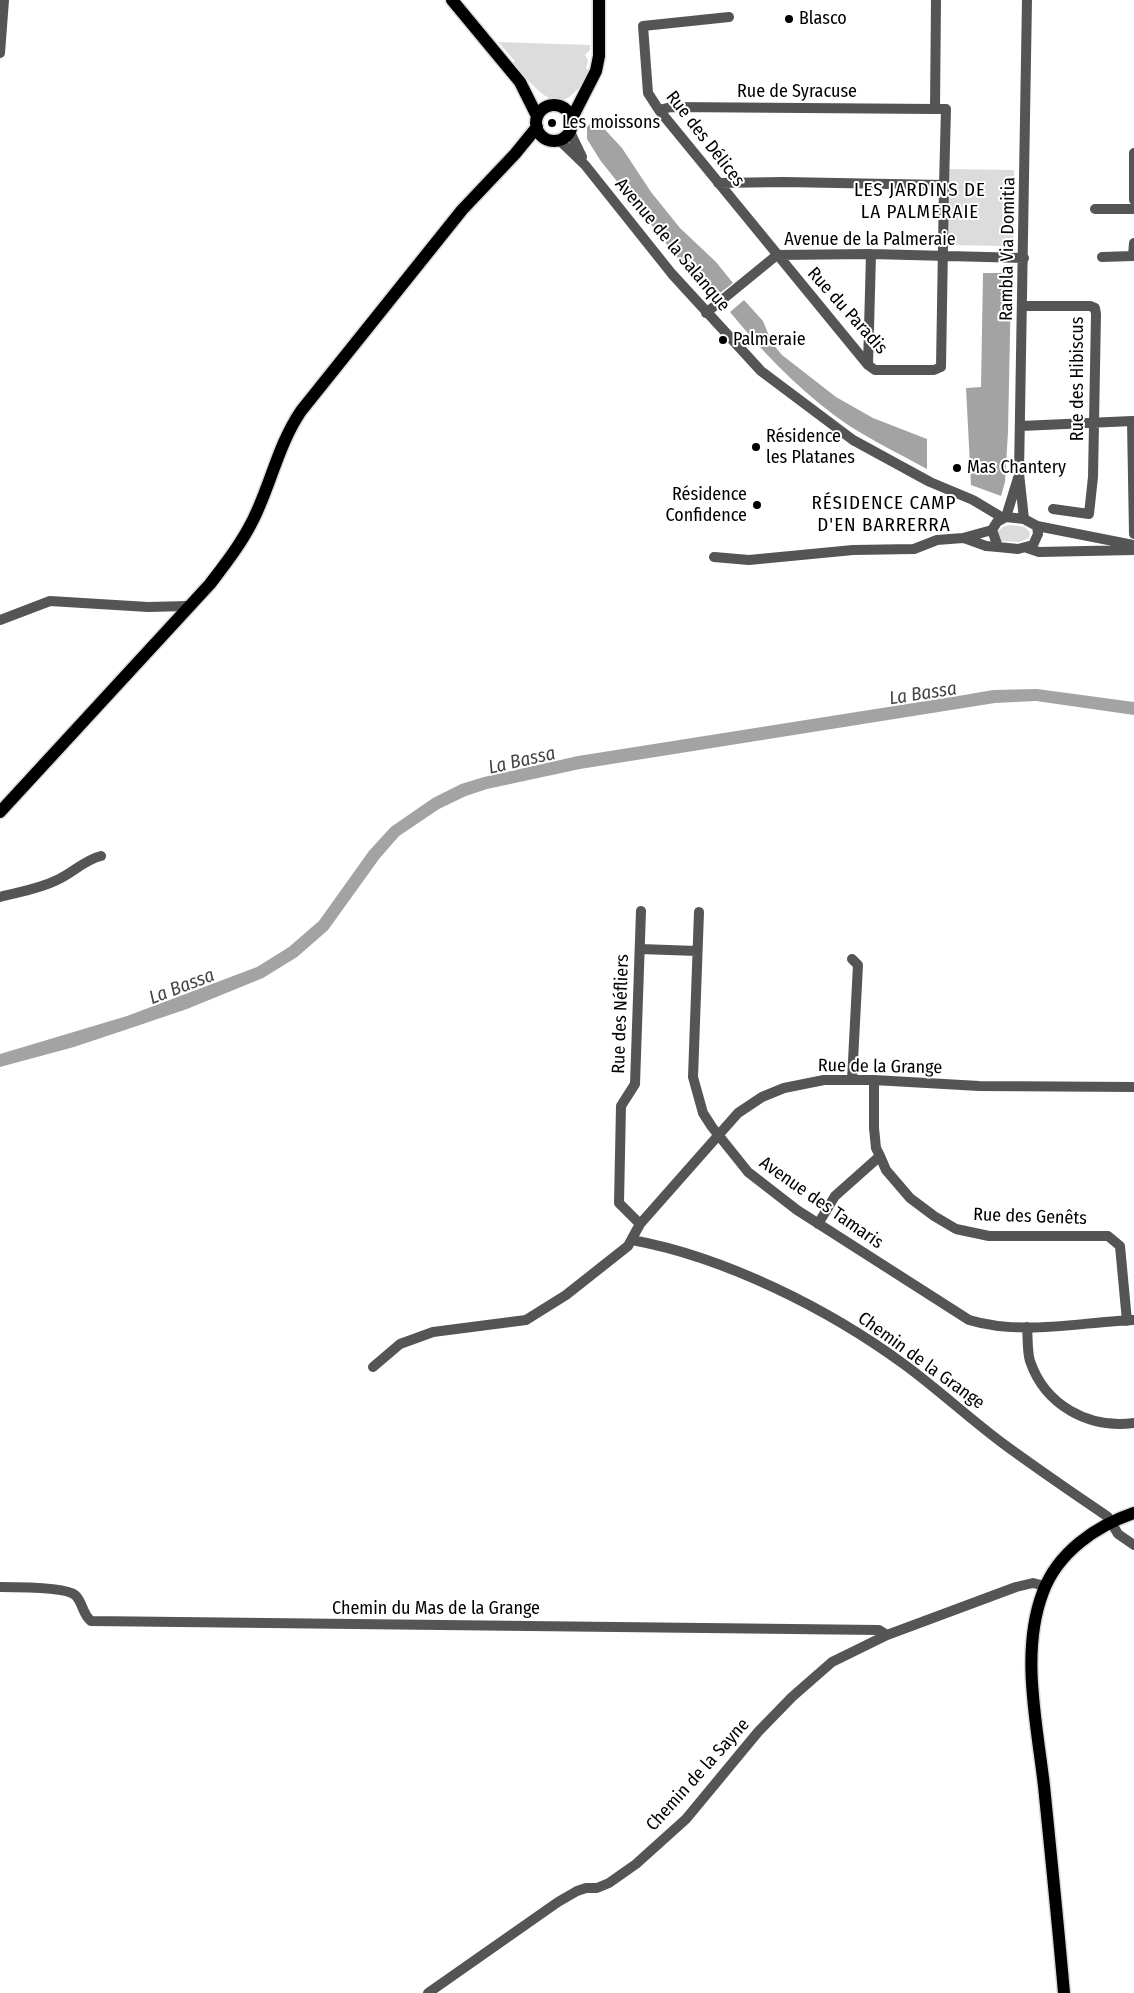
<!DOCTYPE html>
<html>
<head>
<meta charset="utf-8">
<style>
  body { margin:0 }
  canvas { display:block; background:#fff }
</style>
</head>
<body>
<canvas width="1134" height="1993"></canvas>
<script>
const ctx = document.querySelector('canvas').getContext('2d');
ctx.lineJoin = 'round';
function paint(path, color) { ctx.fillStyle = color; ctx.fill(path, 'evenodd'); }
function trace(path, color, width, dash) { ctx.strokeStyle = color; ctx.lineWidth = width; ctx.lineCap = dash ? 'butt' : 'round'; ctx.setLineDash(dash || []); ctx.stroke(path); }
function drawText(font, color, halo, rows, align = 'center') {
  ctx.font = font + ' "Fira Sans Condensed",sans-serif'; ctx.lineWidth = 4; ctx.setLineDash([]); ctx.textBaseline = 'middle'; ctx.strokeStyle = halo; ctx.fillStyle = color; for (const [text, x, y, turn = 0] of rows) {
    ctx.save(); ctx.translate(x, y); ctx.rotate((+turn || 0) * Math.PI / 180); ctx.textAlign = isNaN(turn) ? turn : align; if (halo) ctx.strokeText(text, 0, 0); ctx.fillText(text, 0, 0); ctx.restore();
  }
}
paint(new Path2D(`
  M498 42 590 45V50L585 55 588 60 586 69H591C561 124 545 97 512 64L515 61Z
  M949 169 1014 170 1013 252 1004 253V246L947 245Z
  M1010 525 1025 527 1030 533 1029 538 1020 542 1001 541 998 536V531L1003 527Z`), '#dcdcdc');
paint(new Path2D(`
  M595 119 622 148 651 192 680 228 716 262 733 283 711 300 600 160 587 139V127Z
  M983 273H1004L1011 286 1008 432 1005 482 1001 496 971 485 966 388 981 387Z
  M744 300 763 321 772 343 782 355 836 397 873 418 927 439V469C896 452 862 436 834 415 794 385 761 350 730 312Z
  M1037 689 1134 702V715L1036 701 995 703 580 769 487 789 466 796 439 809 399 836 379 859 328 930 297 957 263 978 187 1009 131 1028 74 1047 0 1067V1054L127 1016 257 967 289 947 319 921 369 851 391 827 433 798 461 784 484 777 578 756 964 695 993 690Z`), '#a3a3a3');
const major = new Path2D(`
  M452 0 520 82 537 116
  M536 123a18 18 0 1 1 36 0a18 18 0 1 1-36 0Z
  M572 118 596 71 599 56V0
  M0 812 210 584C226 563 241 544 253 520 271 484 278 445 301 411L462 210 515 154 537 127
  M1064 1993C1058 1924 1051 1855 1044 1786 1037 1724 1020 1652 1043 1592 1058 1552 1096 1526 1134 1513`);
trace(major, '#dbdbdb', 15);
trace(new Path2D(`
  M936 0 935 109H946L944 185
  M0 53 4 0
  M659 110 671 107 935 109
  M570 132 582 157
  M559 140 585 165 672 274 761 371 853 440 930 482 973 500 1003 518
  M1134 153V200
  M718 183 784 182 944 185 941 367 934 370H875L868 365 659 110 648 93 643 26 729 17
  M1095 209H1134
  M1102 257 1133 256 1134 243
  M1023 306H1090L1095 308 1096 314 1093 477 1089 514 1053 509
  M706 313 777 255 871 254 1024 258
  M868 365 871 254
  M1134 421H1132L1134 534
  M1021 426 1132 421
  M1006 517 1024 519 1037 526 1038 534 1033 545 1018 549 998 547 992 530 997 522Z
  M1006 517 1018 478
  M1024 519 1019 473 1027 0
  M1037 526 1134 545
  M964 538 986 546 998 547
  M1027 548 1039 552 1134 550
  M714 557 749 560 853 550 914 549 937 540 963 538 992 530
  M0 620 50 601 148 607 188 606
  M0 897C19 892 39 889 57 880 73 873 84 860 101 856
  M699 912 693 1077 703 1113 712 1127 748 1172 797 1210 969 1320C1022 1336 1080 1322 1134 1320
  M640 949 697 951
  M852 959 858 965 852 1080
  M874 1080V1128L876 1148 880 1156 886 1170 910 1198 934 1216 956 1229 989 1236H1108L1120 1246 1127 1321
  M640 1224 619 1203 621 1106 635 1084 641 911
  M818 1224 835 1196 880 1156
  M632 1240C725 1257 829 1309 905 1365 939 1390 971 1420 1005 1445 1039 1470 1073 1493 1108 1517L1118 1534 1134 1545
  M1027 1327C1028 1338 1027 1351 1030 1361 1045 1405 1088 1429 1134 1423
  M373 1367 400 1344 433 1332 526 1320 566 1295 628 1246 640 1224 738 1113 762 1097 784 1088 824 1080H874L979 1086 1134 1087
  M0 1587C14 1587 66 1587 75 1595 83 1602 82 1614 91 1621L879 1630 887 1635
  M428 1993 558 1902 577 1891 586 1888H597L609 1883 636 1864 686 1819 758 1732 792 1697 832 1662 887 1635 1016 1587 1033 1583 1045 1586`), '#555', 10);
trace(major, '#000', 12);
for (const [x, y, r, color] of [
  [789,19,5,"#000"],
  [552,123,5,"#000"],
  [723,340,5,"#000"],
  [756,447,5,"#000"],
  [957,468,5,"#000"],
  [757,505,5,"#000"]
]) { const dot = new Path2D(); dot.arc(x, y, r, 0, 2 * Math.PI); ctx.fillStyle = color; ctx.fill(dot); trace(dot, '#fff', 2); }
drawText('18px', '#000', '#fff', [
  ["Blasco",799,19],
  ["Les moissons",562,123],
  ["Palmeraie",733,340],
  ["Résidence",766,437],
  ["les Platanes",766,458],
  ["Mas Chantery",967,468],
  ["Résidence",747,495,"right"],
  ["Confidence",747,516,"right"]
], 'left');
drawText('18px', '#000', '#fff', [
  ["Rue de Syracuse",797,92],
  ["Rue des Délices",705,139,52],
  ["Avenue de la Palmeraie",870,240],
  ["Avenue de la Salanque",672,245,50],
  ["Rambla Via Domitia",1008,249,-89],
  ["Rue du Paradis",847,311,48],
  ["Rue des Hibiscus",1078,379,-90],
  ["Rue des Néfliers",621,1014,-88],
  ["Rue de la Grange",880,1067,1],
  ["Avenue des Tamaris",821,1203,35],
  ["Rue des Genêts",1030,1217,2],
  ["Chemin de la Grange",921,1361,36],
  ["Chemin du Mas de la Grange",436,1609],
  ["Chemin de la Sayne",698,1775,-48]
]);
ctx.letterSpacing = '1px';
drawText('19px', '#000', '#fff', [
  ["LES JARDINS DE",920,191],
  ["LA PALMERAIE",920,213],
  ["RÉSIDENCE CAMP",884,504],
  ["D'EN BARRERRA",884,526]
]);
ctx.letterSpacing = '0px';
drawText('italic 19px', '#444', '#fff', [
  ["La Bassa",923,694,-9],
  ["La Bassa",522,761,-13],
  ["La Bassa",182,987,-21]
]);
</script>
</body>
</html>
